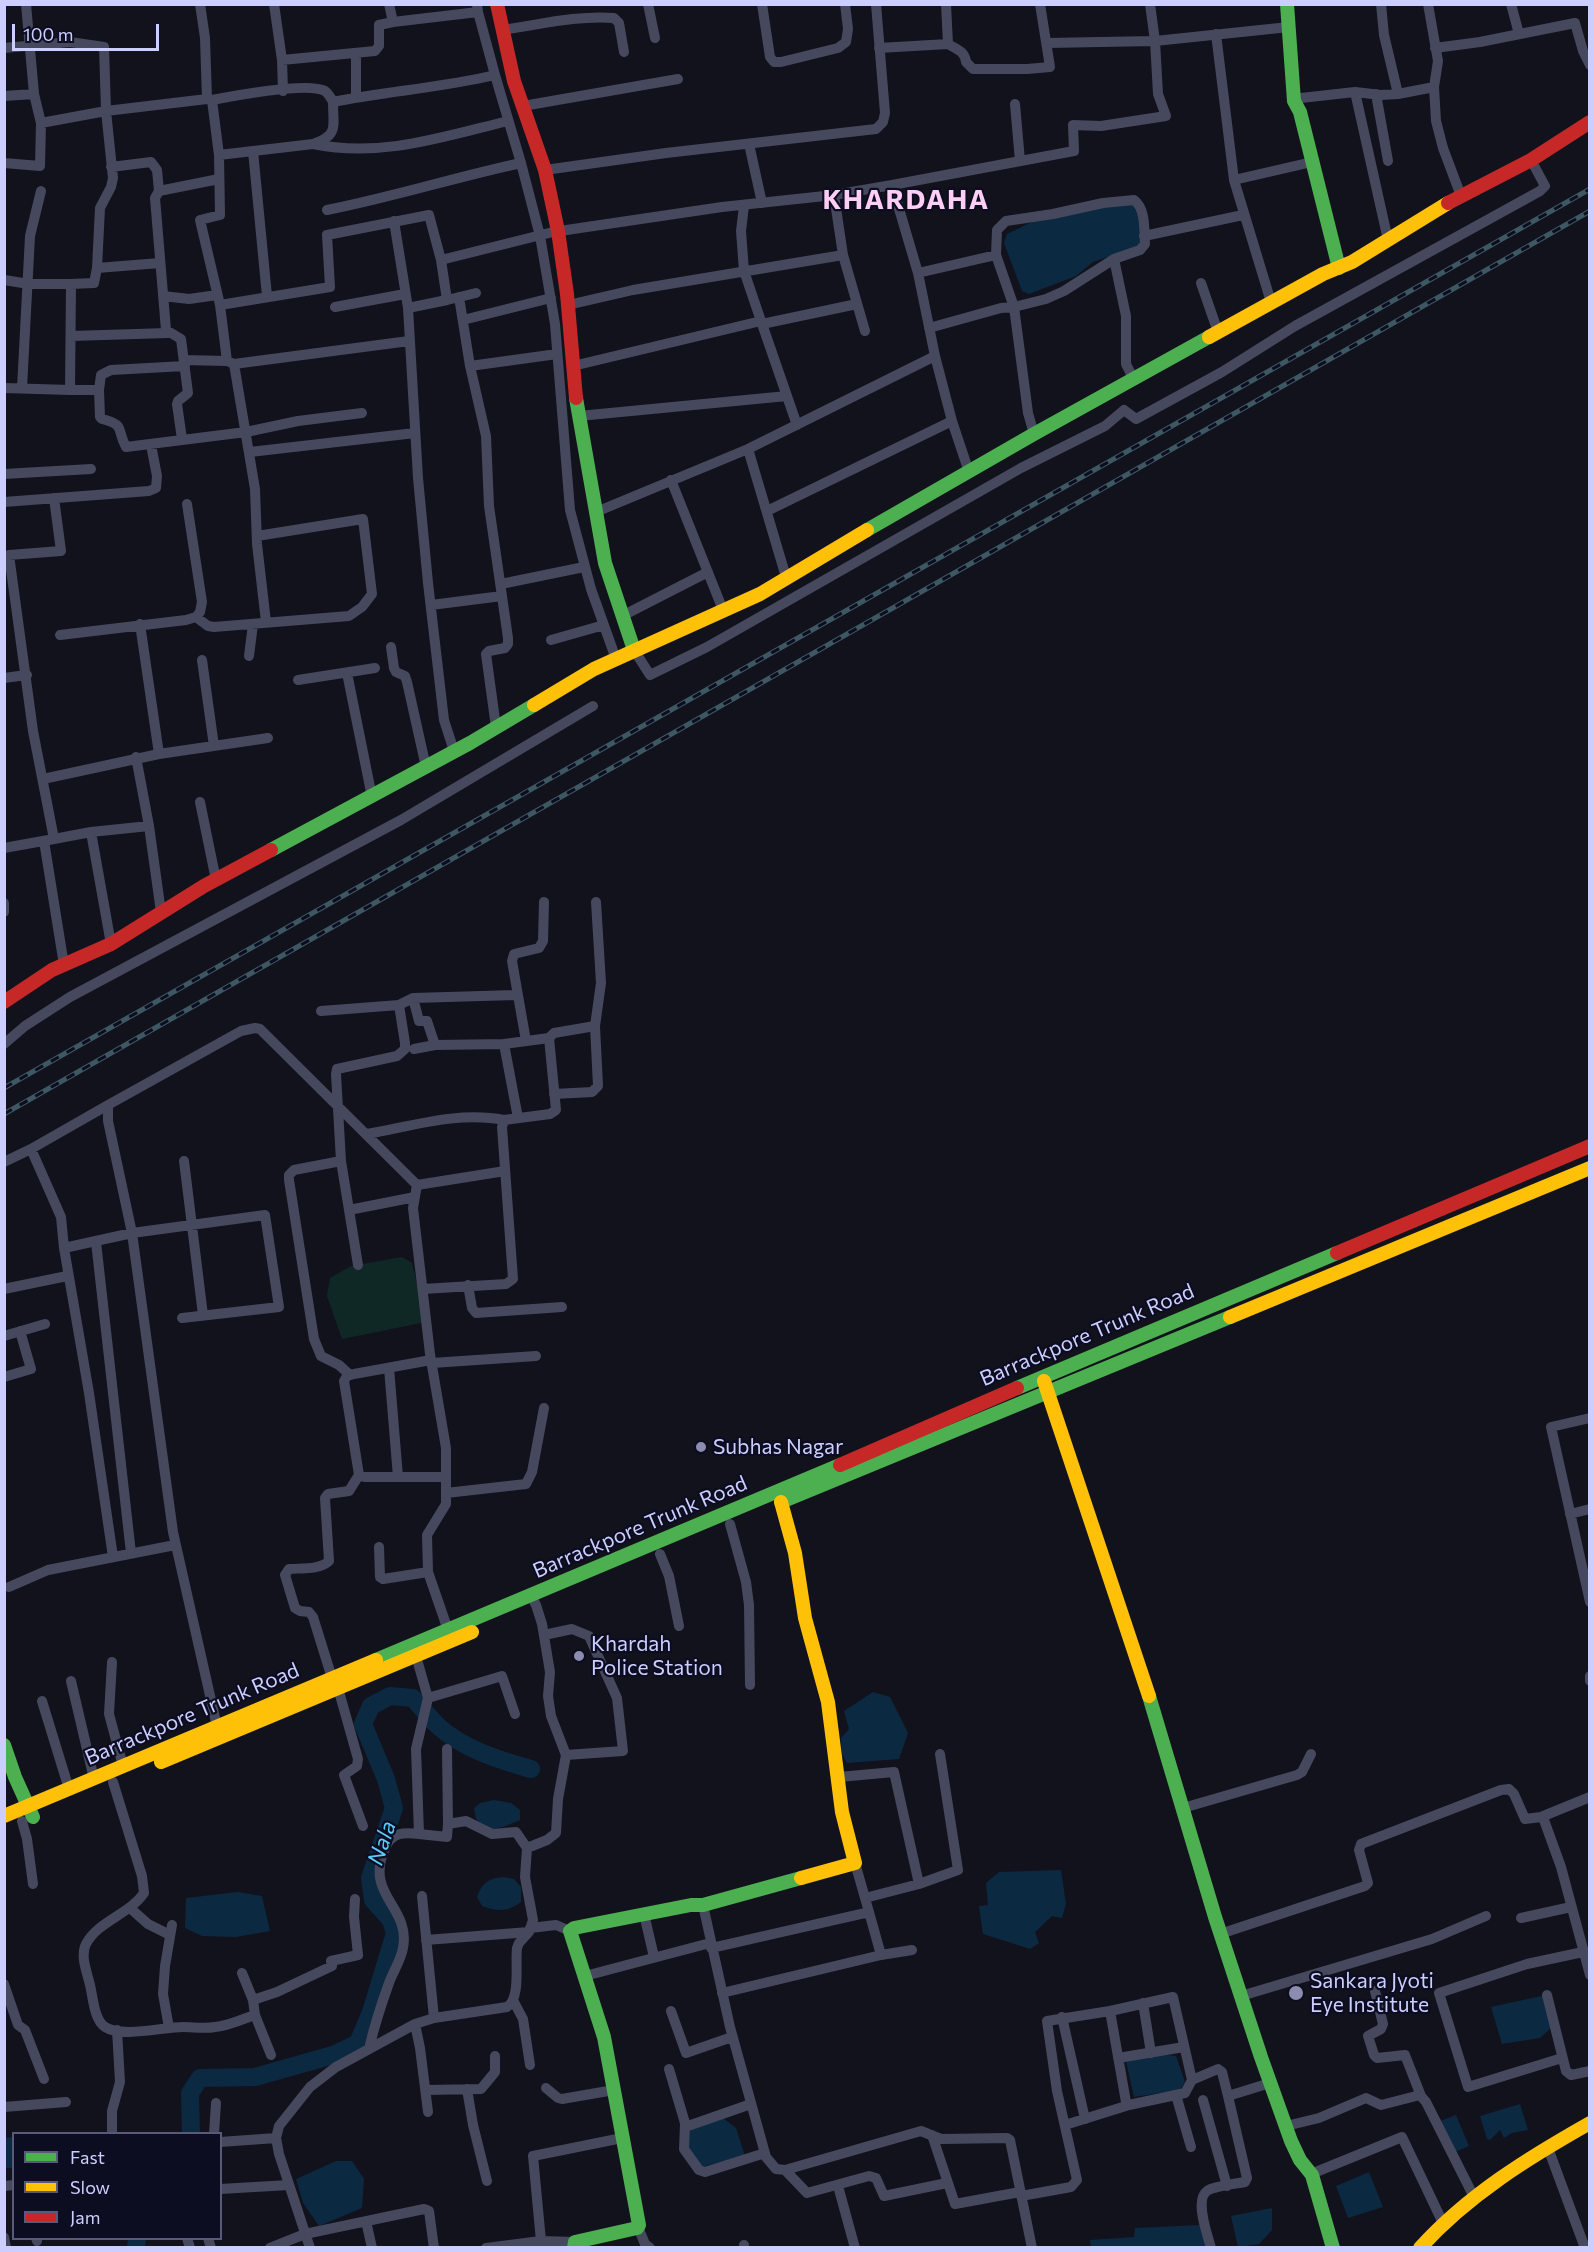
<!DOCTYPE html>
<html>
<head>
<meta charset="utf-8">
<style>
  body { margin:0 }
  #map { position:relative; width:1594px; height:2252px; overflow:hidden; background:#12121d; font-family:Commissioner,sans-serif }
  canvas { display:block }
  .frame { position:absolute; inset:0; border:6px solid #ccceff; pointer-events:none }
  .legend { position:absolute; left:12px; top:2132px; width:210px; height:108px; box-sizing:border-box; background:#0d0d21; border:2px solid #595a7a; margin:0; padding:8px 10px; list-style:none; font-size:18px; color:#ccceff }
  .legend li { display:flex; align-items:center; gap:12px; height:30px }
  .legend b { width:30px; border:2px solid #595a7a }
  .scale { position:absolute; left:12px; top:24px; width:147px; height:27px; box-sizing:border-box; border:3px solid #ccceff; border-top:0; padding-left:8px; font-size:18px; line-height:21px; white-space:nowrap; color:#ccceff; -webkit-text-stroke:4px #0d0d21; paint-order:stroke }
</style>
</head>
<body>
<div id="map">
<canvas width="1594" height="2252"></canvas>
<div class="frame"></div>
<ul class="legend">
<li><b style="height:8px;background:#4caf50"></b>Fast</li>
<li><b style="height:8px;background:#ffc107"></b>Slow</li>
<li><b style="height:8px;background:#c62828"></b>Jam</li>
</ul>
<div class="scale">100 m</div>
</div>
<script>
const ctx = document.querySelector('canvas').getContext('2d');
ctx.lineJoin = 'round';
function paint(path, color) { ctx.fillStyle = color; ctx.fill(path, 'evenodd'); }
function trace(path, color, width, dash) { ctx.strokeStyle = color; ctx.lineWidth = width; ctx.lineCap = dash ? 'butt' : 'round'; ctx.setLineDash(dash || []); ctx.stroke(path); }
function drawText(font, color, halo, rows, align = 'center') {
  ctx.font = font + ' Commissioner,sans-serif'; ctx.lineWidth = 4.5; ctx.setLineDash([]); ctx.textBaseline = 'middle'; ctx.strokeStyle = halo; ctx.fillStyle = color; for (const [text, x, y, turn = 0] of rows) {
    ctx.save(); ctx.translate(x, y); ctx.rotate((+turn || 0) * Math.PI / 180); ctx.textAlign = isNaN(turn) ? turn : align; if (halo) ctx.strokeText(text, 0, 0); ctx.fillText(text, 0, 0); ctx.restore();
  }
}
paint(new Path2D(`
  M402 1257 412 1263 426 1322 342 1339 327 1296 330 1278 351 1266Z`), '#102825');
paint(new Path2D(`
  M1107 205H1133L1143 225 1139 246 1093 262 1076 276 1029 294 1022 291 1004 243 1007 234 1042 217Z
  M873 1692 890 1697 908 1733 899 1759 847 1763 842 1754 841 1738 849 1729 844 1711Z
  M494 1800 511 1803 520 1810V1820L503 1827 487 1830 476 1819 474 1808 480 1803Z
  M1061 1870 1066 1904 1062 1918 1052 1916 1035 1932 1039 1943 1030 1949 983 1934 979 1906 988 1905 986 1883 999 1872Z
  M504 1877 514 1879 521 1887V1902C507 1912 498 1912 482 1906L477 1897C482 1883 489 1878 504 1877Z
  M238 1892 262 1896 270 1931 236 1937 202 1936 185 1928 186 1898Z
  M1546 1995 1551 2028 1540 2038 1502 2044 1491 2007Z
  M1158 2054 1176 2056 1185 2082 1180 2090 1134 2097 1126 2061Z
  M1520 2104 1528 2130 1512 2133 1504 2138 1500 2130 1490 2140 1487 2139 1480 2116Z
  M1456 2115 1469 2146 1453 2153 1438 2122Z
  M723 2118 736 2128 745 2156 701 2167 687 2150 689 2130Z
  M13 2137V2168H5V2138Z
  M336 2161H352L364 2179 362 2208 319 2226 303 2203 296 2179Z
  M1369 2172 1383 2207 1348 2218 1336 2186Z
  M1272 2208V2230L1259 2244 1238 2247 1231 2216Z
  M1200 2225 1206 2247H1091L1090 2240 1134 2237 1135 2228Z`), '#0c2942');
trace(new Path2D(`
  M191 2134 190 2093 200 2078 255 2077 333 2055 358 2043 371 2012 395 1933 391 1920 373 1900 370 1878 394 1808 386 1779 363 1724 371 1706 390 1696 413 1698C421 1707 429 1717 438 1726 463 1749 499 1760 531 1769
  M136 2248 137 2238`), '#0c2942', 18);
trace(new Path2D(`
  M274 4 282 60 283 91
  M389 4 393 22 478 12 477 5
  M648 4 655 38
  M762 4 770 57 774 62H781L838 48 846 42 848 29 845 4
  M946 4 948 44C956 49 965 51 966 62L973 69H1027L1050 67 1040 4
  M1381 4 1384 35 1398 94
  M1511 4 1519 34
  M502 30C538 25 577 15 614 18L619 23 624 52
  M1216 34 1234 180 1271 302
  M1047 43 1155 41 1150 4
  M4 48 70 42 104 47 106 111 41 123
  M879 48 948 44
  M1435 48 1480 42 1575 23 1583 51 1590 65
  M356 53V97
  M282 60 375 51 379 46V25L393 22
  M1434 87 1436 121 1443 148 1461 196
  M1355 92 1388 240
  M1376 94 1388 161
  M4 96 34 94
  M208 99 212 100 219 155 220 215 200 220 220 305 227 361
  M212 100C233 96 308 82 325 91 329 94 331 98 333 102 387 91 441 88 495 75L478 12
  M1294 101 1301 98 1355 92 1381 95 1398 94 1434 87 1438 61 1428 4
  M1015 104 1020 161
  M523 106 678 79
  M313 144C381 158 442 137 508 121
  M749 144 762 203
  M253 151 267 296
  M219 155 313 144C339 135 333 127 333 102
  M4 163 40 166 41 123 34 94 26 4
  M521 163 540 236 555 324 570 510 591 589 616 659
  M111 167 151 162 157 170 159 191
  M545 170 666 153 876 129 883 122 885 113 876 4
  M1234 180 1312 162
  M834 195 843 255 865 331
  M327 210C393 197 456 177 521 163L495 75
  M394 221 408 308 418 478 428 583 444 720 454 751
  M1144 236 1243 215
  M1114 259 1126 316V364L1134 380
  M441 260 447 300 476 293
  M97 268 160 263
  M918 273 996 255
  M4 280 29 284H71
  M1201 283 1218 332
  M163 296 189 299 217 295
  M459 297 470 366 486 436 489 506 508 638V644L505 648 489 651 486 654 496 727
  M220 305 330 287 327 235 429 215 441 260 553 232 722 207 834 195 892 185
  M568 305 633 290 843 255
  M335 307 405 294
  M408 308 447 300
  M463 320 551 298
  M761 321 797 425
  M762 324 857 304
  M929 328 1001 308 1014 307 1046 299 1064 291 1114 259 1140 250 1145 244C1144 230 1146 209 1134 200L1103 203 1053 214 1006 221 997 230 996 255 1014 307 1028 413 1034 434
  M71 336 168 333
  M184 360 227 361 234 364 409 341
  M234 364 255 489 257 544 266 622
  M185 366 111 370 101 375 99 390 100 417 102 419C126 425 116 429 126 447L246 432 298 421 362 413
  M470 366 557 354
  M573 366 761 321 744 271 741 231 744 206
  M4 388 70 390 71 284 94 283 97 268 100 208 111 187 113 178 106 111 207 99 205 38 200 4
  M22 388 30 236 41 191
  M70 390H99
  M579 416 787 396
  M952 421 969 472
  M182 439 177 404 178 401 188 393 181 339 166 330 155 198 159 191 219 179
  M748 449 786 577
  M250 452 415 433
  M4 474 91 469
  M671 480 723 610
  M4 502 149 491 156 488 157 476 151 445
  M767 511 952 421 935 356
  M596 512 748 449 935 356 918 273 892 185 1074 151 1073 125 1101 126 1166 116 1158 94 1155 41 1289 27
  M501 584 584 567
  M431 605 502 596
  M622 616 708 572
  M196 617 208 626 214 627 349 616 362 607 372 594 363 519 257 536
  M60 635 186 620 196 617 200 612 202 602 187 504
  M551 640 604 625
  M391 647 394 668 396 672 405 676 407 682 426 767
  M634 650 650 675 707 647 1021 468 1105 426 1124 410 1136 419 1222 372 1295 326 1540 191 1545 186 1531 160
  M249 656 253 624
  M202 660 214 746
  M347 673 372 797
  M4 678 27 675
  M298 680 375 668
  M159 754 268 738
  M136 757 149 826 161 912
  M43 779 159 754 140 624
  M200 802 216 880
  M91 832 111 944
  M54 839 91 832 149 826
  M44 841 64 965
  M4 848 54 839 33 731 9 555 61 551 54 498
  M4 903V912
  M413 998 419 1021H427L435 1045 414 1049
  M321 1011 399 1005 413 998 516 995
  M526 1041 512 961 514 954 539 948 543 941 544 902
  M4 1044 25 1026 70 997 401 820 593 706
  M504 1044 518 1118
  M435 1045 504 1044 549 1038
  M554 1094 592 1092 598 1086 595 1026 601 983 596 902
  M367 1134C412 1126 459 1111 504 1120
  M31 1149 61 1217 64 1248
  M184 1161 203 1315
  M341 1161 294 1170 289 1175V1180L314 1339 321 1356 339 1365 350 1375
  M4 1162 31 1149 108 1105
  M349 1210 415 1197
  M96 1242 131 1553
  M358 1265 341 1161 336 1074 337 1069 397 1056 405 1049V1043L399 1005
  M468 1285 472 1308 476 1313 562 1307
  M4 1289 67 1276
  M423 1289 506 1284 513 1279 502 1127 504 1120 550 1114 556 1110 549 1038 554 1033 595 1026
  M4 1336 45 1324
  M431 1360 354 1374 347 1376 344 1381 359 1475 365 1477H446
  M432 1363 536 1356
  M389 1368 398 1477
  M4 1377 31 1369 20 1331
  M1590 1418 1551 1427 1590 1602
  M446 1493 526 1484 532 1472 544 1408
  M1570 1514 1590 1509
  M730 1524 746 1582 749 1605 750 1685
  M379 1547 380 1577 383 1579 428 1572
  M660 1554 669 1576 679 1626
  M113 1557 89 1393 64 1248 132 1233 265 1215 279 1307 182 1318
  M9 1587 48 1570 175 1545
  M448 1630 428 1572 427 1535 446 1504V1448L430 1354 413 1208 417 1185 505 1171
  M544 1635 572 1629 589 1636 617 1698 623 1751 566 1755
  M416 1656 428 1698 502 1676 515 1714
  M112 1662 109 1714 123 1766
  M1590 1676V1681
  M332 1678 313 1617 309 1612 300 1611 295 1608 285 1575 289 1569C301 1568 320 1570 329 1561L325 1498 328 1494 349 1491 359 1475
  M71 1681 94 1779
  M338 1688 358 1759 357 1766 344 1775 363 1826
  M428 1698 416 1749 419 1834 447 1837 448 1824 466 1821 492 1834 516 1832 527 1848
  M42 1701 69 1789
  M218 1731 173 1532 132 1233 108 1121V1105L241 1031 255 1028 260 1029 417 1185
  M447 1749 448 1824
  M839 1777 894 1772 919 1884
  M113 1782 142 1876 144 1893C130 1914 98 1921 86 1944 80 1956 87 1972 90 1985 93 1997 94 2020 105 2027 122 2038 163 2027 183 2027 193 2027 205 2029 215 2027 228 2026 242 2019 255 2015L253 2000 242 1973
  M1183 1808 1297 1775 1302 1772 1311 1754
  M1541 1817 1590 1797
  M22 1821 27 1839 33 1884
  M422 1896 434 2018
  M865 1898 919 1884 958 1870 940 1754
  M703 1905 730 2027 766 2157 776 2169 785 2170 921 2131 941 2139 1007 2138 1010 2140 1032 2248
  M130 1908 148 1924 170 1935
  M869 1912 881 1955 912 1950
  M644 1914 654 1957
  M1521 1918 1571 1907
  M530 1928 556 1925 570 1931
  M1220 1934 1365 1886 1368 1883 1359 1850 1361 1844 1501 1790 1509 1789 1514 1794 1525 1819 1541 1817 1544 1820 1561 1867 1590 1975
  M426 1940 529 1932
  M711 1948 869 1912 855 1863
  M585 1976 710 1943
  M4 1984 18 2025 25 2030 44 2079
  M1375 1991 1383 2024 1381 2029 1368 2036 1374 2055 1377 2058 1405 2055 1421 2096
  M722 1993 881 1955
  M1547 1995 1566 2071 1571 2075 1590 2071
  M1241 1996 1432 1939 1486 1916
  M253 2000 277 1992 332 1966 331 1961 358 1955 354 1917 355 1899
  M514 2002 523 2019 530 2065
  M1143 2003 1151 2053
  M671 2011 686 2053 732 2037
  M255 2015 271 2055
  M1062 2017 1085 2119
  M415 2024 420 2048 428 2112
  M169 2028 163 1994 165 1966 172 1925
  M369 2049C374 2027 381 2005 389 1983 393 1972 401 1960 403 1948 411 1906 364 1896 385 1848 392 1832 404 1832 419 1834
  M1118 2058 1184 2047
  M1562 2058 1468 2087 1439 1993 1527 1964 1583 1952
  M669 2069 685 2123 684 2149 699 2170 705 2172 765 2153
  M1192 2080 1173 1997 1110 2011 1126 2102 1129 2105 1185 2093 1192 2080 1218 2069 1222 2072 1228 2096 1270 2083
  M546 2088 558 2098 562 2099 614 2090
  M467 2089 473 2125 487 2181
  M426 2090 481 2089 495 2072V2056
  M1176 2095 1191 2147
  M1203 2100 1227 2186
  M4 2107 66 2102
  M1065 2125 1129 2105
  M1286 2126 1319 2118 1366 2098 1381 2105 1420 2095 1426 2102 1475 2199
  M685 2127 751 2104
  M112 2134V2111L120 2082 117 2030
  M214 2134 216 2103
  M932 2135 955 2204 1020 2192
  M220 2142 276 2138
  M1548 2148 1585 2248
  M785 2170 807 2193 869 2176 876 2178 884 2196 947 2183
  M1311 2174 1402 2137 1443 2223
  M4 2186 14 2185
  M838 2186 855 2248
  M220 2189 289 2185
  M1021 2196 1071 2187 1077 2180 1057 2091 1047 2021 1110 2011
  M366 2221 372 2248
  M638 2227 645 2244 650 2248
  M4 2237 6 2248
  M36 2238 37 2241
  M187 2238 190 2248
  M208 2238 211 2248
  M541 2241 533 2156 622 2138
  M744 2245V2248
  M270 2248 305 2234 424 2209 429 2211 434 2248
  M310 2248 279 2154 276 2138 279 2126 310 2087 336 2067 415 2024 434 2018 507 2007C521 1999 515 1963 517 1948L519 1943 529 1932 533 1920 525 1877 527 1848 547 1840 556 1833 558 1799 566 1755 551 1716 548 1696 550 1672 542 1624 536 1605 531 1596
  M486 2248 541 2241 575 2242
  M1211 2248C1208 2236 1194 2200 1207 2191 1214 2186 1235 2184 1245 2182L1247 2178 1228 2096`), '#46485e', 10);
trace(new Path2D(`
  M1287 4 1294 101 1300 112 1339 268
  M576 398 605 563 634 650
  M867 530 1034 434 1209 337
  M271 850 470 743 534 705
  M1017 1388 1337 1253
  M781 1502 1230 1317
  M376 1660 840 1465
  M1149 1696 1215 1917 1261 2057 1291 2141 1300 2160 1312 2175 1333 2248
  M4 1745 15 1777 33 1817
  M574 2248 575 2242 637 2228 639 2225 604 2037 570 1931 574 1928 691 1905H703L801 1878`), '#4caf50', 14);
trace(new Path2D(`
  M1209 337 1323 274 1352 262 1448 203
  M534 705 594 669 760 594 867 530
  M1230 1317 1590 1168
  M1044 1381 1149 1696
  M781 1502 795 1553 805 1618 828 1702 842 1812 855 1863 801 1878
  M161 1762 472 1632
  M4 1816 376 1660
  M1420 2248C1468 2195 1528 2158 1590 2123`), '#ffc107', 14);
trace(new Path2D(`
  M497 4 514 81 545 170 558 231 567 294 576 398
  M1448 203 1531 160 1590 122
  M4 1002 52 970 111 944 204 886 271 850
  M1337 1253 1590 1146
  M840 1465 1017 1388`), '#c62828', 14);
const rail = new Path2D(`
  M4 1088 1590 189
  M4 1114 1590 211`);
trace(rail, '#3d5863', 5);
trace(rail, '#0d0d21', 3, [9]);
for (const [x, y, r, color] of [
  [701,1447,6,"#8b8cb0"],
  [579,1656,6,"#8b8cb0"],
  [1296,1993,8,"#8b8cb0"]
]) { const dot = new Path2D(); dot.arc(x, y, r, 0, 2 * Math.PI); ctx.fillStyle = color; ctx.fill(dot); trace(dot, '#0d0d21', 2); }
drawText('21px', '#ccceff', '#0d0d21', [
  ["Barrackpore Trunk Road",1087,1335,-23],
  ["Barrackpore Trunk Road",640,1527,-23],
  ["Barrackpore Trunk Road",192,1714,-23]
]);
drawText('21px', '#ccceff', '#0d0d21', [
  ["Subhas Nagar",713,1447],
  ["Khardah",591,1644],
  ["Police Station",591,1668],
  ["Sankara Jyoti",1310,1981],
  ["Eye Institute",1310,2005]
], 'left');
drawText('italic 22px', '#5acbff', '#0d0d21', [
  ["Nala",382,1843,-71]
]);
ctx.letterSpacing = '1.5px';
drawText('bold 27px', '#ffcef5', '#0d0d21', [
  ["KHARDAHA",906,200]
]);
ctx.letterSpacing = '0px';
</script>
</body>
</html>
